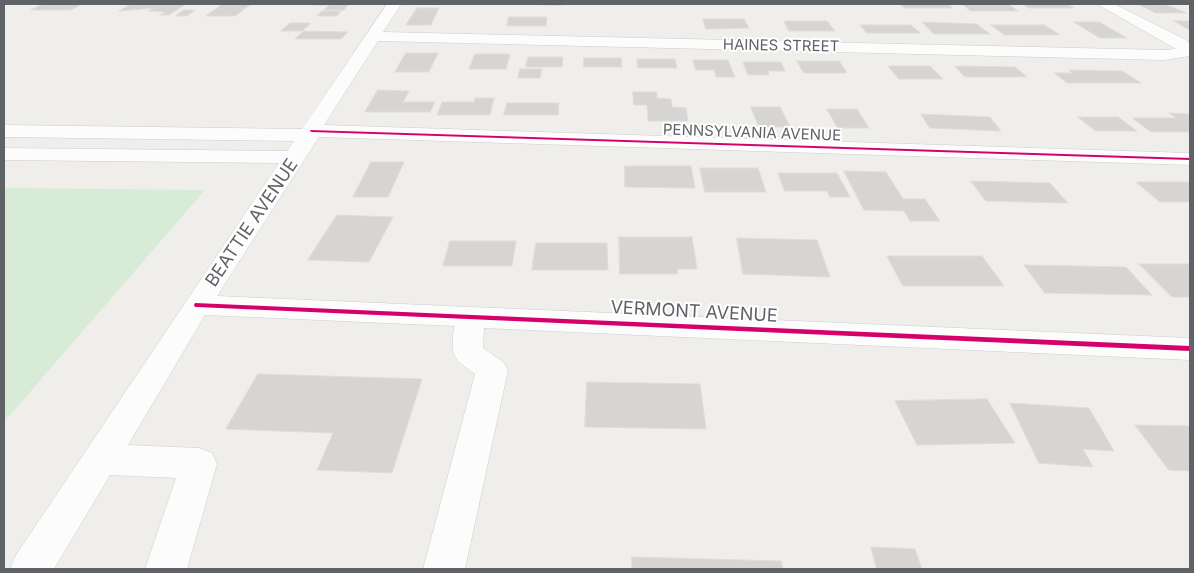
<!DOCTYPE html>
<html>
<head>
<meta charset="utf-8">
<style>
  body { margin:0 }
  #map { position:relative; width:1194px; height:573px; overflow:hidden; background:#efeeea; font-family:Inter,sans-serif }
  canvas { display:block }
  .frame { position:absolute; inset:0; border:5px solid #5f6368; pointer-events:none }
</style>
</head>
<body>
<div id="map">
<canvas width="1194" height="573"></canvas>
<div class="frame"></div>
</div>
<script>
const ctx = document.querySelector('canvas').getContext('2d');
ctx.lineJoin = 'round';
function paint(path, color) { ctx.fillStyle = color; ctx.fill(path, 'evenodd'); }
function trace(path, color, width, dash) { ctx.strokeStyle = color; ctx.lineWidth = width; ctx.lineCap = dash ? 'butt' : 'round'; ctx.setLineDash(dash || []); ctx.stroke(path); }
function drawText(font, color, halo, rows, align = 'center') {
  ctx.font = font + ' Inter,sans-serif'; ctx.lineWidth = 4; ctx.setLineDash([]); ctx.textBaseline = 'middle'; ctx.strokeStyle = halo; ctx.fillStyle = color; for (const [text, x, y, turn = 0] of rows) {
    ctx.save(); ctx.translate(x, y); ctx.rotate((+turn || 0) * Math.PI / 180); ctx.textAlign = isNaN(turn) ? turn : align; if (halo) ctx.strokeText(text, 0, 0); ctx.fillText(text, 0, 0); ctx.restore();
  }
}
paint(new Path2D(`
  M4 188 205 190 4 422Z`), '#d8ebd6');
const building = new Path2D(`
  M43 4H97H82L71 10H31Z
  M131 4H186L169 15H160L165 12 148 11 154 8 119 11Z
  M223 4H251L235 16H206Z
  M317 4H349L344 10H324L329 5H315Z
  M523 4H562V5Z
  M900 4H948L953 8H904Z
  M962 4H1008L1018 11H971Z
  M1022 4H1066L1074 8H1029Z
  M1138 4H1164L1187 13H1156Z
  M417 8H439L431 25H406Z
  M184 10H195L187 16H176Z
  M322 11H341L337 16H317Z
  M509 17H547L546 26H507Z
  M703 19H744L749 28 706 29Z
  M784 21H827L835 31H789Z
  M1174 21H1190V30Z
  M922 22 977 24 990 34H934Z
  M1074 22H1099L1127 38H1100Z
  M290 23H311L302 31 348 32 341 39H295L303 31H281Z
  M860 25H911L920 33H867Z
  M991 25H1044L1060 35H1005Z
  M406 53H438L429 72H395Z
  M475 54H510L506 69H469Z
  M528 57H563L562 67H526Z
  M584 58H621L622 67H584Z
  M637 59H675L677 68H638Z
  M693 60H728L735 77H716L714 70H696Z
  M797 61H839L847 73H804Z
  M743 62H781L785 71H768L769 75H748Z
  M888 66H930L943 79H899Z
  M955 66 1015 67 1027 77H965Z
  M520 69H542L540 78H518Z
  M1069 70 1122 71 1141 83H1067L1054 73H1072Z
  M378 90 409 91 403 102H435L430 112H365Z
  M633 92H657V98L671 99 672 107 686 108 688 121H648L647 105H634Z
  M475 98H494L490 115H437L442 102H474Z
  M507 103H559L558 115H504Z
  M751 107H780L790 127H759Z
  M827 109H857L869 128H838Z
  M1169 113 1190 114V132H1151L1132 118H1176Z
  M921 114 990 117 1001 131 930 128Z
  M1078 117H1118L1137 131H1096Z
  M371 162H404L388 197H353Z
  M625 166H691L695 188 625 187Z
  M700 168H758L766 192H705Z
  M844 171 886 172 903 199H925L940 221H910L904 211 864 210Z
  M778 173H837L850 197H830L827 191H785Z
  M971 181 1050 183 1068 203 986 201Z
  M1136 182H1190V202H1160Z
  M337 215 393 217 369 262 308 260Z
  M619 237H692L697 269H677L678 274H620Z
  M737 238 817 240 830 277 743 274Z
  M450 241H516L512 266H443Z
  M536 243H607L608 270H532Z
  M887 256H982L1004 286H903Z
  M1139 264H1190V297H1172Z
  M1024 265 1126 267 1152 295 1045 293Z
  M258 374 422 379 392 473 317 470 333 433 226 429Z
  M587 382 700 384 706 429 585 427Z
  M987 399 1015 443 917 445 895 401Z
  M1010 403 1089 408 1114 451 1083 449 1093 467 1039 463Z
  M1135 425 1190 426V471L1169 470Z
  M871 547 915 549 922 569H877Z
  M632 557 781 561 783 569H632Z`);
paint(building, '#d6d5d3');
trace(building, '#deddd9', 1);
const minor = new Path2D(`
  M387 4H401L383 32 1164 50 1176 49 1097 4H1114L1186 40 1190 45V56L1164 60 378 41 324 125 1190 153V165L319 137 217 296 1190 338V360L484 328 483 348 503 362 508 370 465 569H423L475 374C451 357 451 356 454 326L205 315 128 445 199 448 212 453 217 464 187 569H145L176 478 110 475 54 569H10L16 555 279 163 4 160V148L287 151 294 141 4 137V125L302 129Z`);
trace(minor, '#cbcccc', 1);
paint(minor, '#fdfcfc');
paint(new Path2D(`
  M310 130 1190 158V160L312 132 310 131Z
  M195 303 1190 346V351L197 307H195L194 305Z`), '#d6006c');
drawText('15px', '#5f6368', '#fff', [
  ["HAINES STREET",781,46,1],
  ["PENNSYLVANIA AVENUE",752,133,2]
]);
drawText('18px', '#5f6368', '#fff', [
  ["BEATTIE AVENUE",252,223,-56],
  ["VERMONT AVENUE",694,312,3]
]);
</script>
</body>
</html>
